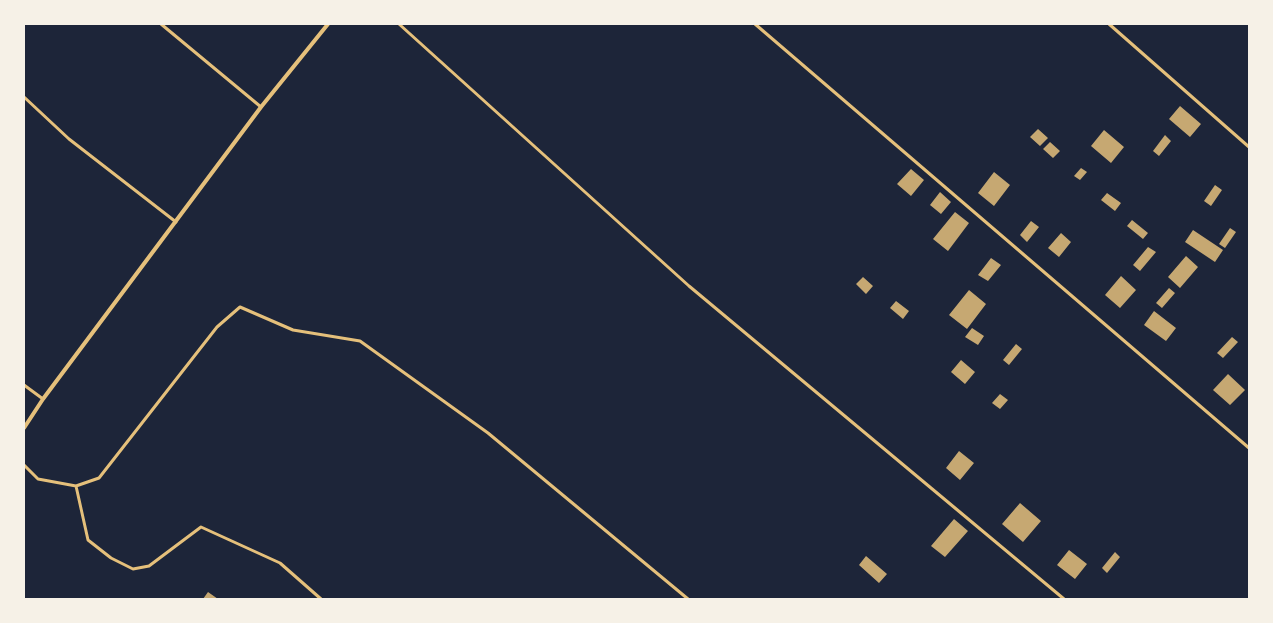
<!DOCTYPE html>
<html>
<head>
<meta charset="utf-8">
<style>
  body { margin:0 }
  #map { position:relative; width:1273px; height:623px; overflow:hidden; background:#14213d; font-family:"Source Sans 3",sans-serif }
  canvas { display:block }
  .frame { position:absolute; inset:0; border:25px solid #f6f1e7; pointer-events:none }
</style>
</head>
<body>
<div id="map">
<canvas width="1273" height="623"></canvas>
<div class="frame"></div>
</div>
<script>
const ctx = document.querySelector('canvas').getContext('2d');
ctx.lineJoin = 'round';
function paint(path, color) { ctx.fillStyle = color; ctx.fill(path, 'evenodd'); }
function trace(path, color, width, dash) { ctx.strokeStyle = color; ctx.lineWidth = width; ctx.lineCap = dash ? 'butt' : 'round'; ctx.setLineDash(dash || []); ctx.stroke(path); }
paint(new Path2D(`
  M24 24H1249V599H24Z`), '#1d2539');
paint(new Path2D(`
  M1180 106 1201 124 1190 137 1169 119Z
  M1038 129 1048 138 1040 146 1030 137Z
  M1104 130 1124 147 1111 163 1091 146Z
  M1165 135 1171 141 1159 156 1153 151Z
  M1050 142 1060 151 1053 158 1043 149Z
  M1081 168 1087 172 1080 180 1074 176Z
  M911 169 924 180 911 196 897 184Z
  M994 172 1010 185 994 206 978 193Z
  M1215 185 1222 190 1211 206 1204 201Z
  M940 192 951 202 941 214 930 205Z
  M1107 193 1121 203 1115 211 1101 200Z
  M955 212 969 223 948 251 933 239Z
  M1132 220 1148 233 1143 239 1127 226Z
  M1031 221 1039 227 1027 242 1020 235Z
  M1230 228 1236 232 1225 248 1219 244Z
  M1193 230 1223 250 1215 262 1185 242Z
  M1061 233 1071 242 1059 257 1048 248Z
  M1148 247 1156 252 1140 271 1133 265Z
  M1186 256 1198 267 1180 288 1168 277Z
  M991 258 1001 265 988 281 978 275Z
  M1121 276 1136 290 1120 308 1105 295Z
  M863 277 873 286 866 294 856 284Z
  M1169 288 1175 293 1162 308 1156 303Z
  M969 290 986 304 967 329 949 315Z
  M896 301 909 311 903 319 890 308Z
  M1154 311 1176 328 1166 341 1144 325Z
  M972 328 984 336 978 345 965 337Z
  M1232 337 1238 342 1223 358 1217 353Z
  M1016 344 1022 349 1009 365 1003 360Z
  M961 360 975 372 965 384 951 372Z
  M1228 374 1245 390 1230 405 1213 390Z
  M1000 394 1008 400 1000 409 992 403Z
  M959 451 974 463 960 480 946 468Z
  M1020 503 1041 521 1023 542 1002 524Z
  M954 519 968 531 945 557 931 546Z
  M1069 550 1087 564 1075 579 1057 565Z
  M1115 552 1120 557 1107 573 1102 568Z
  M866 556 887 574 879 583 859 565Z
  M208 592 218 599H203Z`), '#c6a872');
trace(new Path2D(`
  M161 24 261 107
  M399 24 689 286 1064 599
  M755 24 1249 448
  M1109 24 1249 147
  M24 97 69 139 176 222
  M24 385 43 399
  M24 465 38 479 76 486 88 540 111 558 133 569 149 566 201 527 280 563 321 599
  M76 486 99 478 217 327 240 307 293 330 360 341 488 433 688 599`), '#e5c07b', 3);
trace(new Path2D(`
  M24 428 43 399 261 107 328 24`), '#e5c07b', 4);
</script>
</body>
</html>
